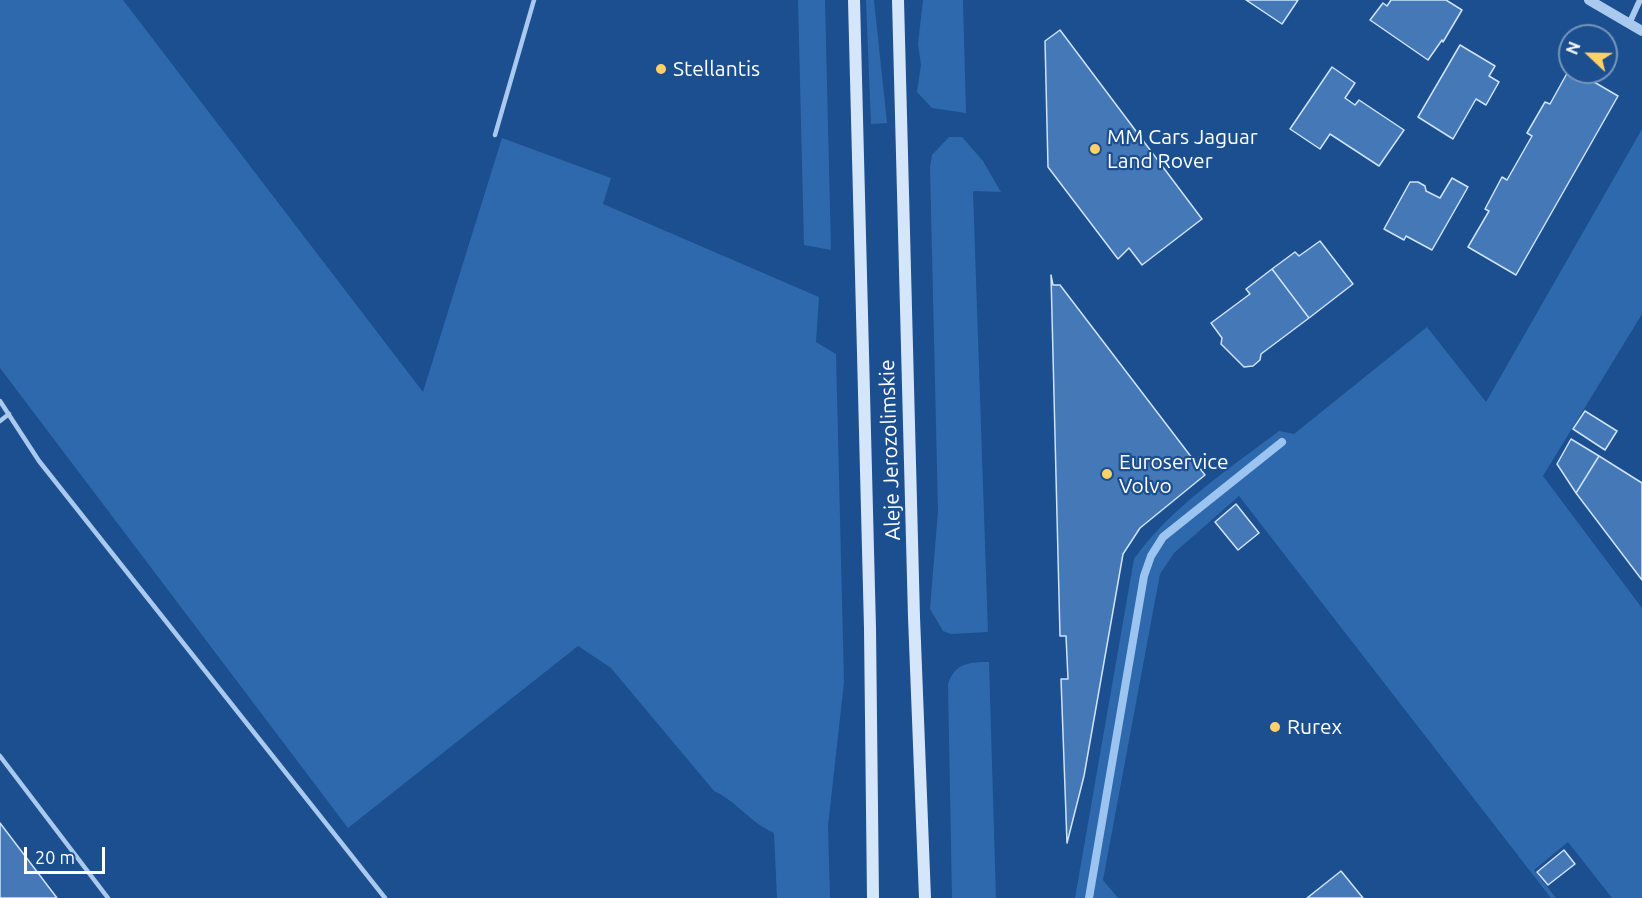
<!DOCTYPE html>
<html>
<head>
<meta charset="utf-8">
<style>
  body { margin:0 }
  #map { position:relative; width:1642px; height:898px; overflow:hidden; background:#1b4f8f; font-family:Ubuntu,sans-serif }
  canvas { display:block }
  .north { position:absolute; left:1558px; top:24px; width:60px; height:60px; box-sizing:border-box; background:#1b4f8f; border:2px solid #7695bc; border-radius:50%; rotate:292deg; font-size:16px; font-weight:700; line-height:24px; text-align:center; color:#fff }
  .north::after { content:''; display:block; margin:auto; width:21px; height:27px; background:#ffd166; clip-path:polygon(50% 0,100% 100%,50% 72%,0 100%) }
  .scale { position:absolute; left:24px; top:847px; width:81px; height:27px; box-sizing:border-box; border:3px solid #fff; border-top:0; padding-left:8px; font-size:18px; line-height:21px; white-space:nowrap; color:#fff; -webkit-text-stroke:4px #1b4f8f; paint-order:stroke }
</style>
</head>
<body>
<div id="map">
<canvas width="1642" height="898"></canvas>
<div class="north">N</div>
<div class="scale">20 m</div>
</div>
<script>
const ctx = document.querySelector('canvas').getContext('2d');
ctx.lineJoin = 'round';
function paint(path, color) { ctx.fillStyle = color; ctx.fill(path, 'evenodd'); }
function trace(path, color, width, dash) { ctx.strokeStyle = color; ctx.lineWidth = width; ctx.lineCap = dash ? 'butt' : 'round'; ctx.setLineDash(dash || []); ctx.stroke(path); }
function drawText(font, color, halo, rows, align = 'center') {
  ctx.font = font + ' Ubuntu,sans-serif'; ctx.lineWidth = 4.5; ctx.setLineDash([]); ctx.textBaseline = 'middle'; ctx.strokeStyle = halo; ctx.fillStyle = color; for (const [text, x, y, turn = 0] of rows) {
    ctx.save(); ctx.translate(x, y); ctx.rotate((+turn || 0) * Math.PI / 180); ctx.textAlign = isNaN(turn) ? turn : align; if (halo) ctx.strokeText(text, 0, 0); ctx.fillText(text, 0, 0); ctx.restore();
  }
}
paint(new Path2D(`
  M0 0H123L423 392 502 138 611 178 603 204 819 297 816 342 836 354 844 682 828 826 830 898H777L774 833C749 822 739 803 714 791L611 668 578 646 348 828 0 368Z
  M798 0H825L831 250 804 245Z
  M866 0H874L887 123 871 124Z
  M923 0H963L966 113 932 108 917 92 921 65 918 44Z
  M1642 129V314L1543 476 1642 608V898H1612L1568 842 1534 870 1556 898H1551L1239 496 1174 553 1160 574 1103 880 1118 898H1075L1134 559C1169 509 1230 468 1279 431L1294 434 1427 327 1486 402Z
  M949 137H962L983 161 1001 192 973 191 988 632 951 634 943 631 930 609 938 511 930 167 932 155Z
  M989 662 996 898H952L948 684C955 663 969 662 989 662Z`), '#2e69ad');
trace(new Path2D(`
  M1089 898 1144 576 1151 556 1163 537 1282 442`), '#9cc4f0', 8);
const building = new Path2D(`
  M1246 0H1298L1282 24Z
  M1391 0H1446L1462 10 1443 42 1442 40 1428 60 1370 20 1383 3 1387 6Z
  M1060 30 1202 219 1142 265 1129 248 1118 259 1048 167 1045 41Z
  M1460 45 1495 66 1489 76 1499 82 1486 105 1476 99 1453 139 1418 117Z
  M1332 67 1355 83 1345 98 1355 105 1359 100 1404 130 1379 166 1330 134 1320 149 1290 129Z
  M1570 68V72H1577L1618 96 1516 275 1468 247 1489 211 1485 209 1502 177 1507 180 1532 136 1527 133 1545 102 1550 104Z
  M1452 178 1468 187 1432 250 1406 236 1404 240 1384 229 1410 182H1418L1425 186 1426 191 1440 198Z
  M1320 241 1353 284 1309 318 1272 269 1295 252 1299 256Z
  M1272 269 1309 318 1261 354 1260 360 1253 366 1244 367 1221 344 1222 338 1211 323 1250 294 1246 289Z
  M1051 275 1053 285H1060L1205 475 1140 528 1123 554 1084 776 1067 843 1061 679H1068L1066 636H1060Z
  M1585 411 1617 431 1605 450 1573 429Z
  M1571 439 1599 456 1576 493 1557 464Z
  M1599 456 1642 483V580L1576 493Z
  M1236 504 1259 533 1238 550 1215 522Z
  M0 823 57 898H0Z
  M1564 850 1575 864 1548 885 1537 872Z
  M1341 871 1363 898H1307Z`);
paint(building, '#4478b7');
trace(building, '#cfe3fa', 1.5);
trace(new Path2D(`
  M495 135 534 0
  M0 401 39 461 385 898
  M0 421 9 414
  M0 756 108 898`), '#a9c9ee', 4.5);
trace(new Path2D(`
  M1629 24 1640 0`), '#a9c9ee', 6);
trace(new Path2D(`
  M1589 0 1642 31`), '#a9c9ee', 10);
trace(new Path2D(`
  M854 0 870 628 873 898
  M898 0 914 617 925 898`), '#d6e6fa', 12);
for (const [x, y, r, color] of [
  [661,69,6,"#ffd166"],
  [1095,149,6,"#ffd166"],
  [1107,474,6,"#ffd166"],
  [1275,727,6,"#ffd166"]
]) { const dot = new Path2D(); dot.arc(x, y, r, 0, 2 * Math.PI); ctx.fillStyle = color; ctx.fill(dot); trace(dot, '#1b4f8f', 2); }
drawText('21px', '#fff', '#1b4f8f', [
  ["Stellantis",673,69],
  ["MM Cars Jaguar",1107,137],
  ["Land Rover",1107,161],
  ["Euroservice",1119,462],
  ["Volvo",1119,486],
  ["Rurex",1287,727]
], 'left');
drawText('21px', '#fff', '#1b4f8f', [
  ["Aleje Jerozolimskie",890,450,-92]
]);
</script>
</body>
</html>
